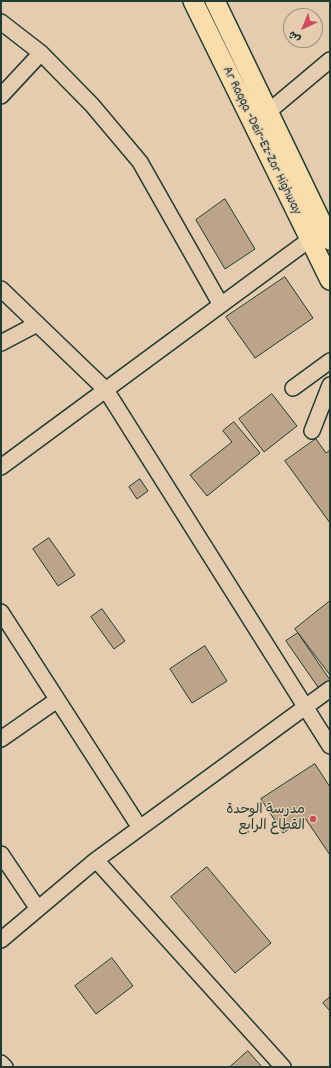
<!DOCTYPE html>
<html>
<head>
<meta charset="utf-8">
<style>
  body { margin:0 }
  #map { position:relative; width:331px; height:1068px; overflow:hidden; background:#e6ccae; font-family:Dekko,"Playpen Sans Arabic",sans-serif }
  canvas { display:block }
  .frame { position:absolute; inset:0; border:2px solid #1f3d34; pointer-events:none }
  .north { position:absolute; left:283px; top:8px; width:40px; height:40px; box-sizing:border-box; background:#e6ccae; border:1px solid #96937d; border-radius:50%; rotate:224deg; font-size:11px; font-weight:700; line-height:16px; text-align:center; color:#1f3d34 }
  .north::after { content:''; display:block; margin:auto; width:14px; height:18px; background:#d1495b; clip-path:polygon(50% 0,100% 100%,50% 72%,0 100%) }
</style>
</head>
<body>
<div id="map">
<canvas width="331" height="1068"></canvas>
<div class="frame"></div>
<div class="north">ش</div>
</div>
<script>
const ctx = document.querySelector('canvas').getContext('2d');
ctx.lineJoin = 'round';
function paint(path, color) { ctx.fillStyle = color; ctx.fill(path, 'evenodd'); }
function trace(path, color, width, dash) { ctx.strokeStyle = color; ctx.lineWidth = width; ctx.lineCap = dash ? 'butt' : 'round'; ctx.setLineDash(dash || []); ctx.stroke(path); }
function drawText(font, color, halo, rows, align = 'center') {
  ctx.font = font + ' Dekko,"Playpen Sans Arabic",sans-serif'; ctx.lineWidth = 3; ctx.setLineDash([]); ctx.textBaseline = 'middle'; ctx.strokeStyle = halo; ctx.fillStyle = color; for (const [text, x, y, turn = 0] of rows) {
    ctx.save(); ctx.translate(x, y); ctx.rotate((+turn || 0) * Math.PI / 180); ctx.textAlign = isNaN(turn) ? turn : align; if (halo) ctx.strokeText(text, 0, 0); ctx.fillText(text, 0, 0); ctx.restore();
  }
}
const building = new Path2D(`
  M225 199 255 249 225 269 196 220Z
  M285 277 313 318 255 358 226 317Z
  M272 394 297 426 264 452 239 419Z
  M234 422 260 453 207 496 190 475 232 442 223 431Z
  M316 439 326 453 330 450V523L285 461Z
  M140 479 148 491 137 499 129 487Z
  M49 538 75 575 58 586 33 549Z
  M330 601V675L295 629Z
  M102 609 125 641 114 649 91 617Z
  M298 633 330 680V683L320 690 286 641Z
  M205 646 227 681 192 703 170 669Z
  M315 764 330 787V855L305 818 283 833 261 799Z
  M207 867 271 943 235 973 171 897Z
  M112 958 133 986 96 1014 75 986Z
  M330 997V1011L323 1003Z
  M248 1051 262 1067H230Z`);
paint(building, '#bca488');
trace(building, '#1f3d34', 1);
const minor = new Path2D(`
  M1 22 41 53 92 105 140 162 221 305
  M1 96 41 53
  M268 112 330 60
  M1 289 106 390 330 746
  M1 343 37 324
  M293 388 330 361
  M312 431 330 385
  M1 467 309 240
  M1 612 140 828
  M1 739 57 700
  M1 854 38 909
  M96 860 283 1067
  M1 940 96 860 330 689
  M1 1063 5 1067`);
const major = new Path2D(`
  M193 1 330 280
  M215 1 330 240`);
trace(minor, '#1f3d34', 18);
trace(major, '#1f3d34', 22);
trace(minor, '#e6ccae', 15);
trace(major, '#f9ddab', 19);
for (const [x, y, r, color] of [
  [313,819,4,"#d1495b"]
]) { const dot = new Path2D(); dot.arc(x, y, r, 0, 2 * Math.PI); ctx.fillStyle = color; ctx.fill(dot); trace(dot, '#e6ccae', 1.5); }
drawText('14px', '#1f3d34', '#e6ccae', [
  ["Ar Raqqa -Deir-Ez-Zor Highway",261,141,64]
]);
drawText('14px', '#1f3d34', '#e6ccae', [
  ["مدرسة الوحدة",305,811],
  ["القطاع الرابع",305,827]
], 'right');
</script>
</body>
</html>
